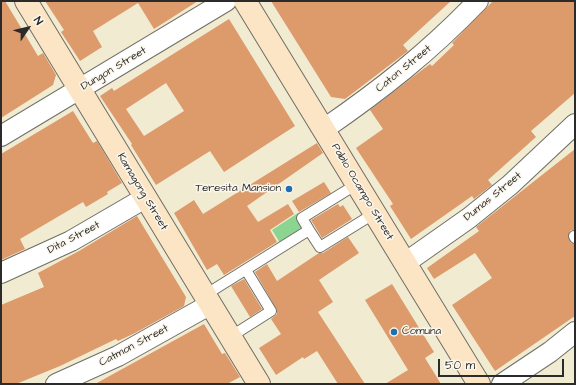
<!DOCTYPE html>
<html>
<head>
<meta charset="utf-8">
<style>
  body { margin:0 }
  #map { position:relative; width:576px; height:385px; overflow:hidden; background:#f1ebd2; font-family:"Architects Daughter",sans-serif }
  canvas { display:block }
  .frame { position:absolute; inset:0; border:2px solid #2b2b2b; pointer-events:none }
  .north { position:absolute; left:8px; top:8px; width:40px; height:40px; -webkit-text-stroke:3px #fbf7ec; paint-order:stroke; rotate:55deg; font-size:11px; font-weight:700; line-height:16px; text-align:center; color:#2b2b2b }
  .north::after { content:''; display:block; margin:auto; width:14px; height:18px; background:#2b2b2b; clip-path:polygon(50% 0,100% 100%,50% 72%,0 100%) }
  .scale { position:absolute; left:438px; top:359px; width:126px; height:18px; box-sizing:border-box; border:2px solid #2b2b2b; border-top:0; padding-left:5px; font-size:12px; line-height:14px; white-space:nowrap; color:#2b2b2b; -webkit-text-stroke:3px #fbf7ec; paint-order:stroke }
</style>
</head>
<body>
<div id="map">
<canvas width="576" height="385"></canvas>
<div class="frame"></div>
<div class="north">N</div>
<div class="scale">50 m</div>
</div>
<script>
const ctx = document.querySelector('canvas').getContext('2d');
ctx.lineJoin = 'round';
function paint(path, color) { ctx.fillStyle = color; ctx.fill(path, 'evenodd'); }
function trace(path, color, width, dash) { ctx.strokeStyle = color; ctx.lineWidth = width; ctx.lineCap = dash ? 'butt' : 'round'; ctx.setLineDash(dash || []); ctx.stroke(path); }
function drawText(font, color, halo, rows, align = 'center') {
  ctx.font = font + ' "Architects Daughter",sans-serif'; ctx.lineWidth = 3; ctx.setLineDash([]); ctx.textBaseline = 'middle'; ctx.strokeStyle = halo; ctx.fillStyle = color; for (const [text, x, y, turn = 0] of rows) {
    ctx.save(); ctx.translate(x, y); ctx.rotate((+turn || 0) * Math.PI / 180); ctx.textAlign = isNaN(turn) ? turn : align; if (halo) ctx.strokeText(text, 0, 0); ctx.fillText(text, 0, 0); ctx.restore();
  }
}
paint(new Path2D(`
  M298 213 306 227 280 243 272 230Z`), '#8cd591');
paint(new Path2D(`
  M1 1H5L38 56 43 53 56 75 53 85 1 118Z
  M45 1H198L154 29 138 3 93 31 102 47 80 61 61 32 64 30Z
  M271 1H451L403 45 408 51 345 99 331 97Z
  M493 1H575V93L531 131 536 137 488 180 492 185 474 199 472 196 411 239 390 206 393 204 356 148 383 129 370 110 422 70 430 64 432 66 454 45 452 43Z
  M229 19 295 126 224 172 210 151 156 185 131 145 132 144 100 96 112 88 114 91ZM166 83 184 111 144 136 126 109Z
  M73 111 93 143 97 141 122 183 107 192 108 194 86 207 83 202 20 239 25 249 1 260V154Z
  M317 143 323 153 247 206 258 222 288 204 294 214 270 230 277 242 224 275 217 264 207 270 174 213 194 200 203 214Z
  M575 149V230H571L568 236 571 243 575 244V316L495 371 452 305 492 278 475 253 434 279 427 268 479 231 476 227Z
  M324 182 331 193 299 212 292 201Z
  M338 204 340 207 343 205 352 219 322 238 311 220Z
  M137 216 186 297 184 306 135 333 118 341 116 339 60 366 16 384H1V305L44 287 38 273 79 251Z
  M348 237 359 253 319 280 333 302 318 312 365 384H338L317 351 304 359 303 357 276 375 259 348 281 334 271 319 277 314V310L255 272 267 264 277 281 319 253H323Z
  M244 279 262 309 250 317 231 286Z
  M392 284 434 352 425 358 441 384H385L408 370 365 300Z
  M204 324 222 354 225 353 240 377 227 384H95Z`), '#dd9a6b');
const lane = new Path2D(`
  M309 230 302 218 357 184
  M574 236 575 238
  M205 295 309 230 320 247 375 213
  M230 337 271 311 246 270`);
const street = new Path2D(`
  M324 129C382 89 429 52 478 1
  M1 136 226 1
  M405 263 469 218 510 185 575 124
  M1 273 71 241 145 198
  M56 384 118 356 211 304
  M502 384 550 352 575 332`);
const secondary = new Path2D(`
  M26 1 259 384
  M245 1 479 384`);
trace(lane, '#706e65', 12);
trace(street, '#706e65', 22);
trace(secondary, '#706e65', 24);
trace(lane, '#fff', 10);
trace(street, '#fff', 20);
trace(secondary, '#fce5c4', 22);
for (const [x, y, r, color] of [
  [289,189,4,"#1f6fb2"],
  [394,332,4,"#1f6fb2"]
]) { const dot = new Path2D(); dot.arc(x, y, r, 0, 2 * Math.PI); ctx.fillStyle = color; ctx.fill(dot); trace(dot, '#fbf7ec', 1.5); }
drawText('11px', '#2b2b2b', '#fbf7ec', [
  ["Dungon Street",114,69,-31],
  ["Caton Street",404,69,-39],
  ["Kamagong Street",142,192,59],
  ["Pablo Ocampo Street",362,192,59],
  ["Dumas Street",493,197,-39],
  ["Dita Street",74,238,-28],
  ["Catmon Street",134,346,-28]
]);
drawText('11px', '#2b2b2b', '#fbf7ec', [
  ["Teresita Mansion",281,189],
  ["Comuna",402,332,"left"]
], 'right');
</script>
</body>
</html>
